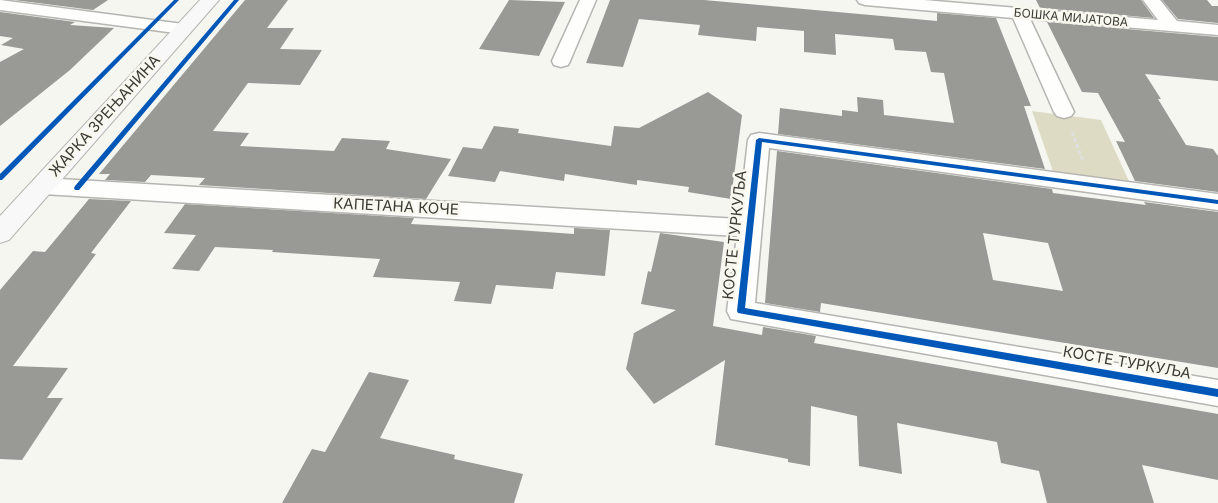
<!DOCTYPE html>
<html>
<head>
<meta charset="utf-8">
<style>
  body { margin:0 }
  canvas { display:block; background:#f6f6f1 }
</style>
</head>
<body>
<canvas width="1218" height="503"></canvas>
<script>
const ctx = document.querySelector('canvas').getContext('2d');
ctx.lineJoin = 'round';
function paint(path, color) { ctx.fillStyle = color; ctx.fill(path, 'evenodd'); }
function trace(path, color, width, dash) { ctx.strokeStyle = color; ctx.lineWidth = width; ctx.lineCap = dash ? 'butt' : 'round'; ctx.setLineDash(dash || []); ctx.stroke(path); }
function drawText(font, color, halo, rows, align = 'center') {
  ctx.font = font + ' Inter,sans-serif'; ctx.lineWidth = 5; ctx.setLineDash([]); ctx.textBaseline = 'middle'; ctx.strokeStyle = halo; ctx.fillStyle = color; for (const [text, x, y, turn = 0] of rows) {
    ctx.save(); ctx.translate(x, y); ctx.rotate((+turn || 0) * Math.PI / 180); ctx.textAlign = isNaN(turn) ? turn : align; if (halo) ctx.strokeText(text, 0, 0); ctx.fillText(text, 0, 0); ctx.restore();
  }
}
paint(new Path2D(`
  M1032 111 1101 120 1133 190 1056 180Z`), '#dedbc4');
paint(new Path2D(`
  M14 0H108L93 10Z
  M245 0H288L267 28H294L280 49 322 50 300 85 248 83 213 131 249 133 240 146 334 151 342 138 390 141 386 149 451 159 426 199 199 185 205 178 151 175 145 182 105 180 110 174H99Z
  M509 0 565 2 539 56 479 49Z
  M610 0H704L937 21V13L996 18 1031 106H1024L1045 169 778 134 780 108 842 116V110L858 112 857 97 883 100 884 115 954 123 944 73 931 72 926 52 895 50 893 39 835 34 836 55 804 52V31L757 27 756 41 698 35 700 25 639 19 623 67 586 63Z
  M1036 0H1141L1154 18 1040 8Z
  M1162 0H1207L1212 6H1218V23L1178 19Z
  M0 12 75 22 70 25 114 28 70 70 0 126V62L24 49 1 45 13 38 0 36Z
  M1047 22 1218 37V81L1145 74 1161 99H1158L1186 145 1213 149 1218 156V192L1135 181 1116 141 1125 142 1098 93 1082 92Z
  M708 92 742 115 731 199 688 192 689 187 637 180V185L565 174 564 181 500 171 495 182 448 176 463 147 482 149 494 126 519 129 518 133 611 146 614 126 639 128Z
  M777 151 1052 189 1053 193 1146 205 1144 202 1218 212V368L821 303 820 312 765 303ZM983 233 1048 243 1063 291 993 280Z
  M89 199 131 201 91 253 96 254 13 366 68 368 47 398H63L22 460 0 459V290L33 251 45 252Z
  M185 204 414 218 411 224 518 230 574 234V228L610 230 605 276 556 272 553 289 496 285 491 304 454 301 460 282 373 277 380 259 272 252 273 250 215 247 199 271 172 269 196 235 164 233Z
  M660 233 724 242 713 326 762 335 763 327 816 336 814 343 1218 414V480L1142 465 1154 503H1047L1039 471 1001 463 997 442 897 423 902 474 859 466 857 416 811 406 810 466 788 462V459L715 445 725 360 654 404 626 369 634 333 676 310 641 304 648 271 651 272Z
  M369 372 409 380 380 438 455 455 454 459 523 474 514 503H282L312 449 325 452Z`), '#999995');
const street = new Path2D(`
  M0 0 183 24 189 25 192 29 189 33 183 34 0 10Z
  M580 0H596L570 61 568 65 561 67 554 65 552 61Z
  M857 0H924L1158 20 1143 0H1160L1177 21 1218 25V35L1030 19 1074 112 1071 116 1064 118 1057 116 1054 112 1013 18 865 5 859 3Z
  M759 133 1218 194V210L769 148 755 303 1218 380V406L731 319 727 311 737 236 43 194 35 191 32 186 35 181 43 178 739 219 748 140 751 135Z`);
const secondary = new Path2D(`
  M200 0H219L9 240 0 243V216Z`);
trace(street, '#b6b5b1', 3);
trace(secondary, '#b6b5b1', 2);
trace(new Path2D(`
  M1072 132 1083 161`), '#dfdfdd', 3, [4, 2.5]);
paint(street, '#fefefd');
paint(secondary, '#f8f8f9');
paint(new Path2D(`
  M174 0H179L2 180H0V174Z
  M234 0H239L79 190H75L74 188 75 186Z
  M759 138 1218 200V204L762 142 745 308 1218 389V397L738 313 737 311 756 140Z`), '#0057b8');
drawText('12px', '#3b3a36', '#f9f8ee', [
  ["БОШКА МИЈАТОВА",1071,18,5]
]);
drawText('15px', '#3b3a36', '#f9f8ee', [
  ["ЖАРКА ЗРЕЊАНИНА",105,116,-48],
  ["КАПЕТАНА КОЧЕ",396,207,3],
  ["КОСТЕ ТУРКУЉА",735,235,-84],
  ["КОСТЕ ТУРКУЉА",1127,363,10]
]);
</script>
</body>
</html>
